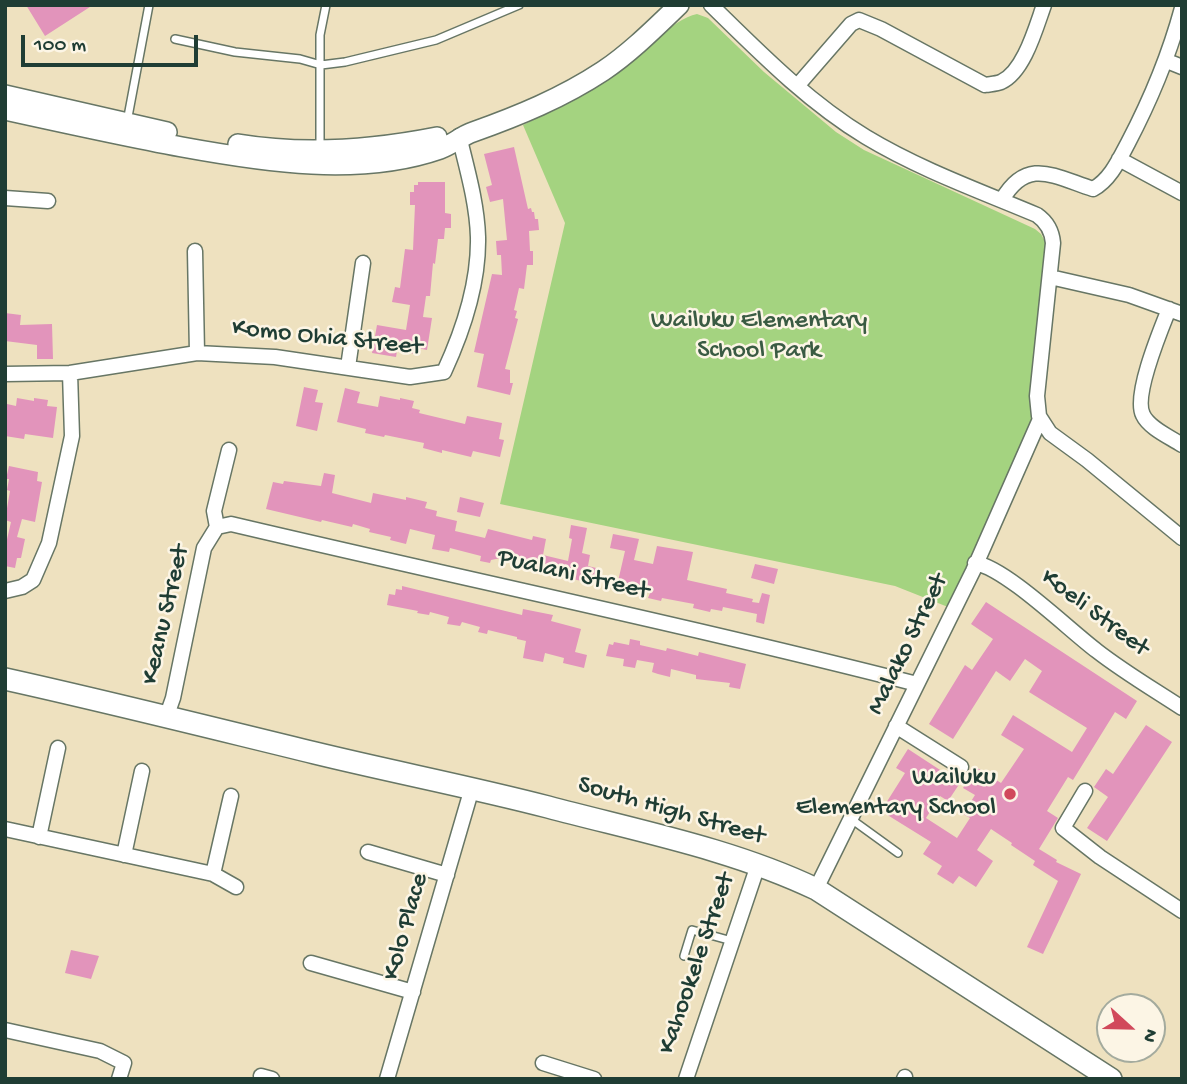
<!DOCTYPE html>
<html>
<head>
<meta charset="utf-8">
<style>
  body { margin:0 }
  #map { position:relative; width:1187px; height:1084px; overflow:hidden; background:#eee1bf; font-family:"Gochi Hand",sans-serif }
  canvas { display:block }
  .frame { position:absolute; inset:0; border:7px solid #1f3d34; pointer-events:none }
  .north { position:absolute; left:1096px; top:993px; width:70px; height:70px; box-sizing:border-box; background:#fcf5e5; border:2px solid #a4ab9e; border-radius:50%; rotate:112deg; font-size:19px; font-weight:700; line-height:28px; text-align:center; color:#1f3d34 }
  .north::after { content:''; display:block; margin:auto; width:24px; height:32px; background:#d1495b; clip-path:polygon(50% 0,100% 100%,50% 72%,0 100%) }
  .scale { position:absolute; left:21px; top:35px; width:177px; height:32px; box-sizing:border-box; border:4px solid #1f3d34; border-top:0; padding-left:9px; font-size:21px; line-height:24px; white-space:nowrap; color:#1f3d34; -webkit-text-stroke:5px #fcf5e5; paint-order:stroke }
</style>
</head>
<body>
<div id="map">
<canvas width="1187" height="1084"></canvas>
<div class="frame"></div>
<div class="north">N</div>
<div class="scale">100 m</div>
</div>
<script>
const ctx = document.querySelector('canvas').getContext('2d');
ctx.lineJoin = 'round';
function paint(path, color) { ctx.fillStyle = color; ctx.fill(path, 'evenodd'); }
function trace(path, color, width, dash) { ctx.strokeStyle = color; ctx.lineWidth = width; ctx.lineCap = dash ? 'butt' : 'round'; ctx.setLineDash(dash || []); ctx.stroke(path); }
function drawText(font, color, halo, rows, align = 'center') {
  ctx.font = font + ' "Gochi Hand",sans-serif'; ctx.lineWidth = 5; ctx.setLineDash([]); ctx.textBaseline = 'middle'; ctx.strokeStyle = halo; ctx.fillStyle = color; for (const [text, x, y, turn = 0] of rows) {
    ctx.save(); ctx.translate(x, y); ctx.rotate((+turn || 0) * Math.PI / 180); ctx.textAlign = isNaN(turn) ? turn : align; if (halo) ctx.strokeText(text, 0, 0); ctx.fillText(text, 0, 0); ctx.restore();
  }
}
paint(new Path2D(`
  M697 14 708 18 764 72 836 132 864 150 1035 229 1041 234 1049 249 1036 424 948 607 895 586 500 504 565 223 523 125C556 109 589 93 618 72 641 55 672 19 697 14Z`), '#a4d380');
paint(new Path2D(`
  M26 5H93L45 36Z
  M514 147 528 209 531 208 532 212H534L535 219H538L539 230 529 231 530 251H533V265H527L524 289 519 288 514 310 517 311 515 318 518 319 505 369 510 370V383H513L510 395 477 387 484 354 474 352 492 274 502 275 501 255H497L496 241 507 240 503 199 490 202 486 187 492 185 484 154Z
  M418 182H445V213L451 214V228H445L444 239H438L435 264 433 263 430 296H426L423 317 432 318 427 350 417 348 416 354 397 351 396 357 372 353 377 325 406 330 410 305 392 302 395 287 400 288 405 249 413 250 415 205H410V192H414V185H418Z
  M5 313 21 315 20 325 52 324 53 359H37V345L5 341Z
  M304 387 318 390 315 402 323 403 317 431 296 426Z
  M345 388 360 392 357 403 378 407 380 396 400 400V398L414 401 412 408 420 410 419 413 465 424 467 416 502 423 499 439 504 440 500 457 473 451 471 457 442 450V453L423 448 424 443 385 435 384 437 365 433 366 429 337 422Z
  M17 398 34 401V398L48 400 47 406 57 407 53 438 25 434 24 439 5 436 7 404 16 406Z
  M9 466 38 472 37 481 42 482 35 522 22 519 17 537 25 539 21 558H17L15 568 5 566V548L11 522 5 520 10 491 7 490 9 479H6Z
  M324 473 335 475 332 493 371 503 373 493 406 500V497L427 502 425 508 437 511 436 516 457 521 455 531 485 538 488 529 532 540 533 536 546 539 543 555 568 561 572 539 569 538 571 525 587 528 582 553 590 555 588 566 600 569 597 584 517 568 519 562 501 558 491 560 490 563 480 561 481 556 450 548 449 552 432 549 435 535 410 529 406 544 390 540 391 537 369 532 370 529 353 524 352 527 322 520 321 522 266 509 273 482 283 484 284 481 321 486Z
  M460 497 484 503 480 517 457 512Z
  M613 534 639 539 634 560 653 564 657 546 693 552 687 580 727 589 726 593 753 599 752 602 759 603 762 593 770 595 764 624 756 622 757 614 723 607 722 611 711 609 710 612 693 608 694 604 662 598 661 601 648 598 650 593 629 589 628 593 616 590 625 551 610 548Z
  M755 564 778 569 774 584 751 578Z
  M402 586 522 615 523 609 553 615 551 621 581 629 575 652 587 655 584 668 563 663 564 658 545 653 543 662 523 658 526 641 517 639V637L488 630 487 634 478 632 480 627 462 622 460 626 447 624 449 617 430 612 429 615 417 613 418 611 387 605 389 594 395 595 396 589 402 590Z
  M986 602 1137 701 1126 719 1115 712 1073 780 1068 777 1047 811 1058 818 1039 849 1057 860 1056 862 1081 874 1043 954 1027 947 1058 881 1033 865 1035 861 1011 845 1012 843 991 829 977 850 993 861 976 887 959 876 953 884 937 874 942 866 923 854 931 842 881 811 905 773 896 768 908 749 960 783 948 801 940 796 926 818 957 838 970 818 963 814 975 795 963 788 976 767 1001 783 1024 749 1001 735 1013 715 1072 752 1087 728 1029 692 1042 671 1025 659 1010 681 996 671 953 739 929 724 965 665 972 670 993 639 971 624Z
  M630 639 640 641V645L666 651 667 648 698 656 699 652 746 664 740 689 729 687 730 683 696 679V675L671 669 670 677 658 674 652 672 654 663 637 660 635 668 623 666 624 659 606 656 609 644 613 645 614 642 629 645Z
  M1146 725 1172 742 1107 841 1087 828 1108 797 1094 787 1106 769 1113 774Z
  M71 950 99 956 91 979 65 973Z`), '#e294bb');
const lane = new Path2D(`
  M175 39 235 52 300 59 321 65 345 62 436 40 519 5
  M127 122 149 5
  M320 144V35L326 5
  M851 819 898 853
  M684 956 692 930 732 941`);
const street = new Path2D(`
  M711 5C759 52 808 102 866 137 919 169 980 191 1037 215 1047 222 1052 231 1053 243L1037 396 1039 416 1050 433 1087 460 1182 538
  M1167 61 1182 67
  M798 85 851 24 859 20 881 29 985 85C990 84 996 84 1001 82 1024 72 1036 27 1044 5
  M1119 159 1182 193
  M5 198 48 201
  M1002 200C1027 157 1053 176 1093 189 1110 180 1119 160 1128 143 1151 99 1169 56 1182 8
  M195 251 197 353
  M1050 277 1129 295 1182 314
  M1169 309C1161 329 1133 396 1143 415 1149 428 1170 437 1182 445
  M348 367 363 263
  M5 374 70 373 197 353 275 357 410 377 444 372C463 331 479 284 478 237 477 203 467 169 459 136
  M217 527 231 524C460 578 690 626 917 684
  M217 527 214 511 229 450
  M975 563C1006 568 1069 630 1097 651 1124 672 1153 689 1182 708
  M5 591 22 587 33 580 49 543 72 436 70 373
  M167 715 173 698 204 548 217 527
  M896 726 961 767
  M1085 791 1063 828 1100 857 1182 911
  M5 829 213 874 236 887
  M39 837 58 748
  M368 852 447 875
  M124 855 142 771
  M213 874 231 796
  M816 889 973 571 1040 419
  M311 963 413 992
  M5 1030 100 1051 124 1063 119 1079
  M543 1063 594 1079
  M261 1076 272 1079
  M387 1079 472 788
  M686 1079 758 865
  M904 1079 905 1077`);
const secondary = new Path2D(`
  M5 95 167 132
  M5 110C64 123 123 136 182 147 264 162 360 177 440 149 452 145 461 136 473 132 518 116 562 98 603 71 630 53 655 28 679 5
  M238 144C305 155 371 150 437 137`);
const primary = new Path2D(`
  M5 679C109 702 212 728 315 753 393 772 471 787 548 807 638 831 732 849 816 889L1111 1079`);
trace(lane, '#677665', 10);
trace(street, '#677665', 17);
trace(secondary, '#677665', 22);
trace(primary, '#677665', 24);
trace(lane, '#fff', 7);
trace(street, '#fff', 14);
trace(secondary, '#fff', 19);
trace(primary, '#fff', 21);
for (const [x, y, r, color] of [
  [1010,794,7,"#d1495b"]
]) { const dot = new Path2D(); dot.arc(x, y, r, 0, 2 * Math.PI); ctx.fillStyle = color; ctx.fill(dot); trace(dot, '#fcf5e5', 2.5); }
drawText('26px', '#3a5b43', '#fcf5e5', [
  ["Wailuku Elementary",759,322],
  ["School Park",759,352]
]);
drawText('26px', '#1f3d34', '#fcf5e5', [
  ["Komo Ohia Street",327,339,6],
  ["Pualani Street",573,576,13],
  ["Koeli Street",1094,614,37],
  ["Keanu Street",167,615,-77],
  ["Malako Street",909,645,-64],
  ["South High Street",671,812,16],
  ["Kolo Place",407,927,-74],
  ["Kahookele Street",698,964,-71]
]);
drawText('26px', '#1f3d34', '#fcf5e5', [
  ["Wailuku",996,779],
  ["Elementary School",996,809]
], 'right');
</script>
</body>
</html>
